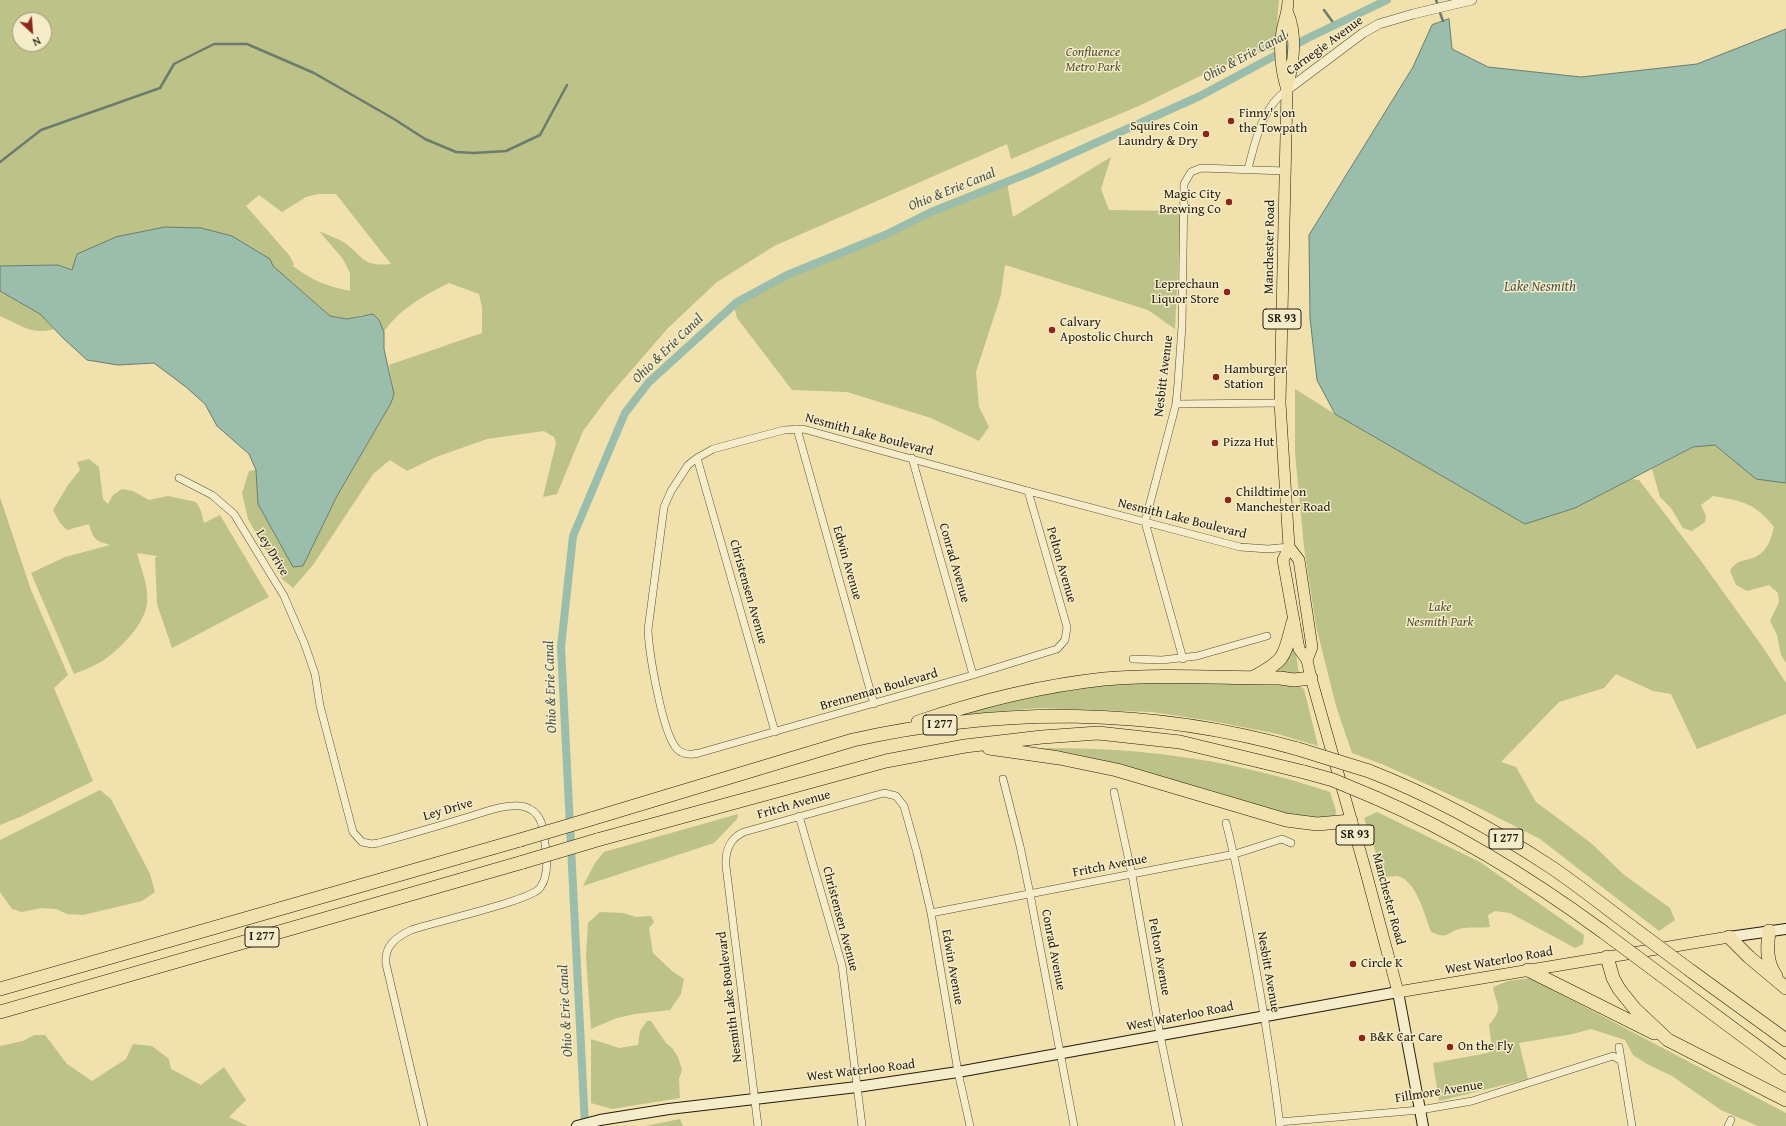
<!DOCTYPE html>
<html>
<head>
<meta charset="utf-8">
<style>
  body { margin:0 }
  #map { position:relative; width:1786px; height:1126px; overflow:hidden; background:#f0e1ad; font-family:"Gentium Book Plus",serif }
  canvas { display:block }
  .north { position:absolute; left:12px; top:12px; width:40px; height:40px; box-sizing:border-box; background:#f5ecca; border:1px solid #a1987f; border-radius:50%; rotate:154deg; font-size:11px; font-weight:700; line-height:16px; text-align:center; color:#241b0f }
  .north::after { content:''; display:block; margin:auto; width:14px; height:18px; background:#8f2418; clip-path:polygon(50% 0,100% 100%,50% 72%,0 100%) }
</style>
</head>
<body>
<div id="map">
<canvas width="1786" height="1126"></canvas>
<div class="north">N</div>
</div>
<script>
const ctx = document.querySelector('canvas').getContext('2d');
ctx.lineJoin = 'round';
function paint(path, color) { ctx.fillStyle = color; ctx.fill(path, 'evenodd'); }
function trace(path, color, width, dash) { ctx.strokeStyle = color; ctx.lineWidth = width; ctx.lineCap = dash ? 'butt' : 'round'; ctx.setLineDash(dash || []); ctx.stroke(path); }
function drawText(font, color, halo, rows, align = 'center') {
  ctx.font = font + ' "Gentium Book Plus",serif'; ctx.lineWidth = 3; ctx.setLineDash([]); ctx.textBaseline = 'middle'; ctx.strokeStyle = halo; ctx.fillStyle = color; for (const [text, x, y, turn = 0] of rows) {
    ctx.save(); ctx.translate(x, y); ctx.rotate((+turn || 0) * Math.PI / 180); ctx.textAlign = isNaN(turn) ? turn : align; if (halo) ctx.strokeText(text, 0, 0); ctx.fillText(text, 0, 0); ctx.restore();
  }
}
paint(new Path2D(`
  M0 0H1279L1275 49C1227 60 1185 84 1141 105 1098 124 1054 140 1011 159L1007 144 774 246 717 282 668 328 609 396 583 431 557 494 543 497 556 443 554 437 544 431 487 439 436 457 407 471 390 460 373 474 313 565 293 588 282 579 248 519 242 493 249 471 256 470 258 504 293 567 303 566 337 496 391 403 394 394 389 365 482 333V307L479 294 449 283C425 295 399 309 384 332L379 320 362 315 347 319 330 316 273 266 270 259 72 270 58 265 0 266ZM20 20H44V44H20ZM318 194H336L391 264C362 267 364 257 345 243 337 238 327 235 319 231L343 259 350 273V291C326 286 313 281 293 266L294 264 289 255 246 206 259 195 282 212 306 197Z
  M1111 157 1101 189 1109 210 1181 211 1175 329 1148 310 1005 265 1001 295 976 372 979 407 989 427 979 441 931 418 847 392 792 390 737 318 734 305 787 275 928 213 1007 182 1013 217Z
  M0 291 40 314 54 329C33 336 19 324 0 316Z
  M1295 389 1335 414 1525 524 1575 508 1632 479 1639 480 1701 561 1762 646 1786 683V714L1697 749 1671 694 1653 691 1616 674 1604 688 1559 702 1501 762 1516 767 1536 802 1591 843 1623 874 1670 908 1675 920 1659 931 1540 839 1477 807 1384 765 1352 753 1336 706 1316 626 1304 547 1295 453Z
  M1715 445 1756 478 1786 483V663L1781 655 1777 635 1770 621 1779 602 1778 593 1769 585 1747 591 1736 585 1730 571C1739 557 1744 563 1757 556 1768 550 1771 538 1774 527 1755 503 1743 501 1713 496L1701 505 1706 516 1705 522 1692 531 1683 528 1671 508 1660 497 1652 469 1693 447Z
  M89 459 99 467 103 499 108 504 113 495 122 489 133 491 149 500 168 496 196 502 201 511 204 523 220 515 269 597 172 648 157 604 155 558 157 556 137 553C141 569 149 586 147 604 144 626 116 654 97 664 90 668 81 671 74 674L31 573 65 557 110 545C96 541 93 539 89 524L67 530 60 523 53 510 68 485 80 470 77 462Z
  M0 497 31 590 68 675 54 688 93 781 20 817 0 825Z
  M1295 646 1299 675H1272Z
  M1162 682H1291L1304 689 1318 746 1278 734 1212 721 1152 712 1038 708 963 715 962 712 1045 692 1108 685Z
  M1041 748C1141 747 1235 760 1330 792L1336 811 1335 817 1327 820 1284 814 1223 794 1168 779 1042 751Z
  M100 790 111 799 150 874 155 892 142 901 83 915 67 914 56 909 41 908 22 912 12 909 0 892V840Z
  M1377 812 1480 862 1584 935 1583 944 1575 948 1510 913 1495 911 1488 915 1490 927C1481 928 1472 927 1464 928 1447 930 1451 941 1431 932 1425 916 1416 879 1397 876 1393 876 1388 877 1384 877L1364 818Z
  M738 814 737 819 714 843 583 886 595 863 604 852Z
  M600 912 623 913 636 917 651 916 654 922 649 928 653 953 672 971 684 979 681 994 670 1010 635 1014 617 1018 591 1029 586 956 588 923Z
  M1530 978 1786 1113V1126H1758L1721 1110 1672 1076 1647 1064 1633 1055 1625 1040 1591 1029 1573 1034 1519 1043 1528 1079 1439 1101 1433 1063 1488 1053 1492 1049 1489 1025C1505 1006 1496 1007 1493 987L1508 981Z
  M647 1021H651L666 1043 672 1048 678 1057 682 1070 679 1079 680 1098 612 1109 591 1103V1039L619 1048 638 1045 640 1031Z
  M34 1035H45L67 1064 92 1081 126 1059 133 1044 152 1046 169 1059 171 1069 201 1085 224 1067 246 1100 229 1117 248 1126H0V1046L23 1041Z
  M680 1119 683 1126H646Z`), '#bcc288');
const water = new Path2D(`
  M1449 19 1452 49 1488 67 1581 77 1697 64 1786 29V483L1756 479 1715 445 1693 447 1575 508 1525 524 1335 414 1317 380 1310 318 1309 235 1413 67 1432 25Z
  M165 227 201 228 232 236 270 259 273 266 330 316 347 319 373 314 379 320 384 332V349L394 394 391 403 337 496 303 566 293 567 258 504 256 470 249 454 217 426 205 404 186 387 154 363 118 365 87 360 63 338 40 314 0 291V266L58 265 72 270 77 254 116 237Z`);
paint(water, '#9abdac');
trace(water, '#6b7c6d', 1);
trace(new Path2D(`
  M1436 0 1438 5
  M1324 10 1335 25
  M1439 10 1443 21
  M0 162 41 130 160 88 174 64 214 44H247L314 73 394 119 425 139 456 152 474 153 506 151 540 135 567 85`), '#6b7c6d', 2.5);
trace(new Path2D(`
  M585 1126 561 647 573 536 625 413 649 382 737 302 787 275 885 235 931 212 1029 173 1200 96 1308 38 1387 0`), '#9abdac', 8);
const minor = new Path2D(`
  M1248 169C1255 142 1262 107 1287 90
  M1176 404 1280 403
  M797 429 874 704
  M697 458 775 732
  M912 458 973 675
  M179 478 212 495 234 514 284 596 305 645 315 674 320 706 353 832 362 842 372 844 378 843C408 835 438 826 468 817 485 812 504 804 521 806 535 808 542 819 543 831 546 848 551 873 540 888 530 901 433 922 411 930 396 937 384 946 386 964L424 1126
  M1028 491 1067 627 1065 640 1057 649 973 675 699 753C691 755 683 755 677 749 662 733 649 652 648 630L664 507 671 491 688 465 697 458 713 449 784 430 803 429 1028 491 1240 547 1268 549 1289 547
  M1133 659 1162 660 1197 656 1267 636
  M1183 659 1145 522 1176 404 1178 383 1182 326 1184 184 1191 172 1201 168 1285 171
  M1003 779 1020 846 1030 894 1074 1126
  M1114 792 1132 875 1160 1035 1179 1126
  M799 816 842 965 862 1126
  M1226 823C1237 864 1244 906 1252 948 1263 1007 1273 1066 1280 1126
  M931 913 1235 854 1282 839 1291 843
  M1619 1047 1632 1126
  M1279 1122 1420 1110 1472 1101 1613 1056 1620 1060
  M758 1126 726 866C725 851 730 838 744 832L884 793 896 796 904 806 917 853 931 913 958 1072 970 1126
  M1728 1126 1731 1120`);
const tertiary = new Path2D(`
  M1287 90 1363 33 1379 24 1413 14 1472 0`);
const secondary = new Path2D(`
  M1729 937 1786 929
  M577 1126 600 1120 669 1109 857 1087 958 1072 1398 992 1423 1126`);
const primary = new Path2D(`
  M1288 13C1298 37 1293 65 1287 90L1280 403 1289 547 1283 560 1299 649 1307 660 1311 678 1364 865 1398 992 1729 937
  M1287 90C1281 71 1279 50 1282 31 1284 19 1288 13 1288 0
  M1289 547 1299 560 1312 647 1307 660`);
const motorway = new Path2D(`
  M1254 677C1287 659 1284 656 1293 622
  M918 722C979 701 1040 686 1104 679 1161 674 1222 678 1280 678L1294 680 1311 678
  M989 748 1059 758 1117 770 1286 820 1317 824 1351 821
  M1369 771C1433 796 1493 829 1551 867 1579 886 1605 907 1632 927
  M1376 798C1457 833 1531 879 1602 931
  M591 819 853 740C1003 707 1149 707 1298 749
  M597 840 886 761 965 746 1042 737 1098 733 1180 742 1304 772
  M1769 931C1767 947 1766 962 1776 976
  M1729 937 1749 957 1786 988
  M1607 957 1613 978 1619 989 1635 1009 1668 1040 1786 1100
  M1528 970 1654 1033
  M1691 971 1786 1040
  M1661 975 1786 1068
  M0 989 520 840
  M0 1012 523 862`);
trace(minor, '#574c36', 8);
trace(tertiary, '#574c36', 10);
trace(secondary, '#241b0f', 12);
trace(primary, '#241b0f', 12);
trace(motorway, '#241b0f', 14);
trace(minor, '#f5ecca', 7);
trace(tertiary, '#f5ecca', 9);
trace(secondary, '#f5ecca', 10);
trace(primary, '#f0e1ad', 11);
trace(motorway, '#f0e1ad', 13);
const motorwayBridge = new Path2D(`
  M1298 749 1369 771
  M1304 772 1333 780 1376 798
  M520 840 591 819
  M523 862 597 840
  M1632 927 1691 971
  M1602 931 1661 975`);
trace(motorwayBridge, '#241b0f', 14, []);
trace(motorwayBridge, '#f0e1ad', 13);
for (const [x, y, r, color] of [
  [1231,121,4,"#8f2418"],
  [1206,134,4,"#8f2418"],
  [1229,202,4,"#8f2418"],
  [1227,292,4,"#8f2418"],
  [1052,330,4,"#8f2418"],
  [1216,377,4,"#8f2418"],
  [1215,443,4,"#8f2418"],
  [1228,500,4,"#8f2418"],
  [1353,964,4,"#8f2418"],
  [1362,1038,4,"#8f2418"],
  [1450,1047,4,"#8f2418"]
]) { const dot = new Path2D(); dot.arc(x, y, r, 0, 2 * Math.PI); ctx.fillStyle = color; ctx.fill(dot); trace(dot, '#f5ecca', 1.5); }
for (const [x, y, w] of [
  [1282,319,38],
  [940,725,34],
  [1355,835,38],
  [1506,839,34],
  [262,937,34]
]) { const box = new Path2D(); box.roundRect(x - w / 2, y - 10, w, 20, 3); ctx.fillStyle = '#f5ecca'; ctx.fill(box); trace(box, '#241b0f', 1); }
drawText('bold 12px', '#241b0f', null, [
  ["SR 93",1282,319],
  ["I 277",940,725],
  ["SR 93",1355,835],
  ["I 277",1506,839],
  ["I 277",262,937]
]);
drawText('13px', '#241b0f', '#f5ecca', [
  ["Carnegie Avenue",1325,46,-36],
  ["Manchester Road",1270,247,-89],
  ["Nesbitt Avenue",1164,376,-83],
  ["Nesmith Lake Boulevard",869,435,15],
  ["Nesmith Lake Boulevard",1182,519,14],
  ["Ley Drive",272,553,59],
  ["Edwin Avenue",847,563,74],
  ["Conrad Avenue",954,563,74],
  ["Pelton Avenue",1061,565,74],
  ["Christensen Avenue",748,592,74],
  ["Brenneman Boulevard",879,690,-16],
  ["Fritch Avenue",794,805,-16],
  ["Ley Drive",448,810,-16],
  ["Fritch Avenue",1110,866,-11],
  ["Manchester Road",1388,899,75],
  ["Christensen Avenue",840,919,75],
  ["Conrad Avenue",1053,950,79],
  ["Pelton Avenue",1159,957,80],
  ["West Waterloo Road",1499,961,-10],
  ["Edwin Avenue",952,967,80],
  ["Nesbitt Avenue",1268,972,80],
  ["Nesmith Lake Boulevard",730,997,-97],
  ["West Waterloo Road",1180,1017,-11],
  ["West Waterloo Road",861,1071,-7],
  ["Fillmore Avenue",1439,1092,-9]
]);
drawText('italic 13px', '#524d33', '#f5ecca', [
  ["Confluence",1093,53],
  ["Metro Park",1093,68],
  ["Lake",1440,608],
  ["Nesmith Park",1440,623]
]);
drawText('13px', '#241b0f', '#f5ecca', [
  ["Finny's on",1239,114],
  ["the Towpath",1239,129],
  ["Squires Coin",1198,127,"right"],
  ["Laundry & Dry",1198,142,"right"],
  ["Magic City",1221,195,"right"],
  ["Brewing Co",1221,210,"right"],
  ["Leprechaun",1219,285,"right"],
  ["Liquor Store",1219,300,"right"],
  ["Calvary",1060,323],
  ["Apostolic Church",1060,338],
  ["Hamburger",1224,370],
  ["Station",1224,385],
  ["Pizza Hut",1223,443],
  ["Childtime on",1236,493],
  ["Manchester Road",1236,508],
  ["Circle K",1361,964],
  ["B&K Car Care",1370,1038],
  ["On the Fly",1458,1047]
], 'left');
drawText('italic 14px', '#4d5446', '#f5ecca', [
  ["Ohio & Erie Canal",1245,57,-28],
  ["Ohio & Erie Canal",952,190,-22],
  ["Lake Nesmith",1540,287],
  ["Ohio & Erie Canal",668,349,-44],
  ["Ohio & Erie Canal",551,687,-92],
  ["Ohio & Erie Canal",566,1011,-93]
]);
</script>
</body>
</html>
